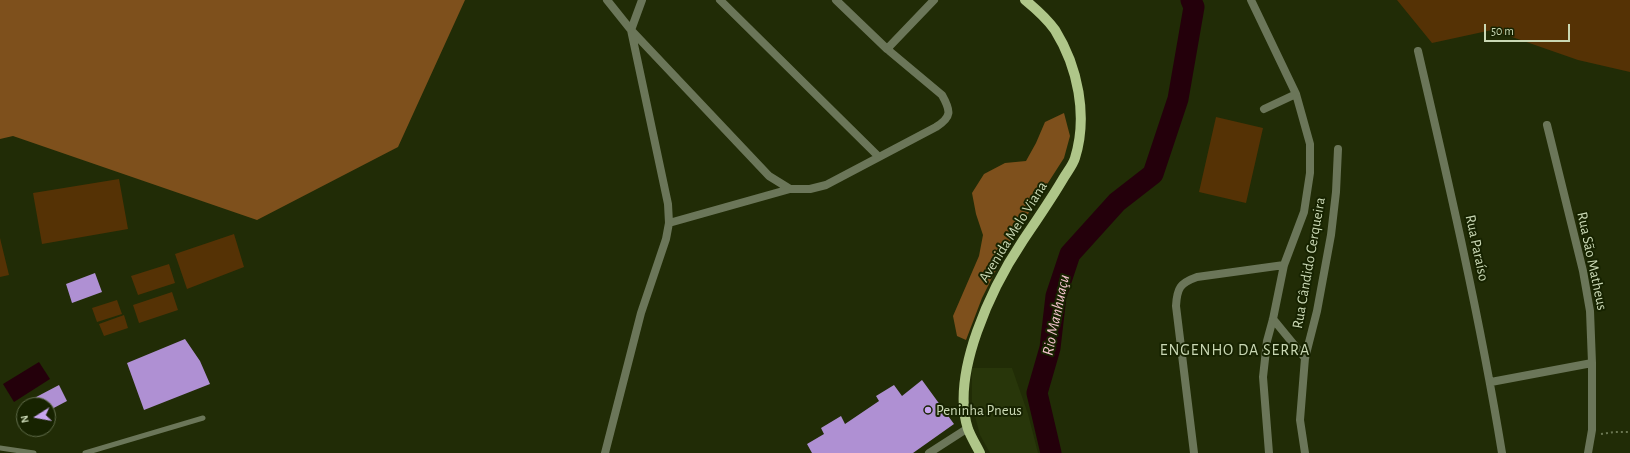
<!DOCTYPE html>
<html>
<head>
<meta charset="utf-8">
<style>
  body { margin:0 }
  #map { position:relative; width:1630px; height:453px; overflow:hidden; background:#212c06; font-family:"Alegreya Sans",sans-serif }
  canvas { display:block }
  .north { position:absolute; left:16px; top:397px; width:40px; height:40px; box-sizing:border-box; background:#172300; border:1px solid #5f6b48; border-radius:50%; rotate:259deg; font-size:11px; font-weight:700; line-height:16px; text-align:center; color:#cad8b4 }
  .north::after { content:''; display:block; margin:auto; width:14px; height:18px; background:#c8a6ef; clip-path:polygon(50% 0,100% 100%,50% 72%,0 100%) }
  .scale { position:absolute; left:1484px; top:24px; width:86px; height:18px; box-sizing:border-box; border:2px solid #cad8b4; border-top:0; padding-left:5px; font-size:12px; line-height:14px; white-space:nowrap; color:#cad8b4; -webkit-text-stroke:3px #172300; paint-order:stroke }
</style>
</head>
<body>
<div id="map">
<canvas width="1630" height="453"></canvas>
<div class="north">N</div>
<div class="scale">50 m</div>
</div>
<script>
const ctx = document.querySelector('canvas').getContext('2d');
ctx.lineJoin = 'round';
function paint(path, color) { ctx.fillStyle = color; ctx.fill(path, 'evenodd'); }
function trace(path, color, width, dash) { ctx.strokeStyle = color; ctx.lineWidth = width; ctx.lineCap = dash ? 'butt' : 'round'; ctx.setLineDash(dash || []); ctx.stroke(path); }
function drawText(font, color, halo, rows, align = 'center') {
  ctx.font = font + ' "Alegreya Sans",sans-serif'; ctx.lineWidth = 4; ctx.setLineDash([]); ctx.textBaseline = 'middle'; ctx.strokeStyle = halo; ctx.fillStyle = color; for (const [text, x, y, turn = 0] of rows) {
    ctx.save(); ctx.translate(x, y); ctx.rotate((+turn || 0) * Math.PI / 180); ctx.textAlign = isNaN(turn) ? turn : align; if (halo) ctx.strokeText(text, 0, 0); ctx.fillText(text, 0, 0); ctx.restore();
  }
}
paint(new Path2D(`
  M972 368H1012L1028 414 1038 453H990L980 435 972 405Z`), '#28360a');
paint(new Path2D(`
  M1397 0H1630V72L1578 60 1492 30 1432 43Z
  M1216 117 1263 128 1246 203 1199 192Z
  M119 179 128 229 42 244 33 193Z
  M234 234 244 267 187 289 175 254Z
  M0 238 9 275 0 277Z
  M169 264 175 283 138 295 131 276Z
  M172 292 178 310 139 323 133 305Z
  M117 300 122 314 97 322 92 308Z
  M124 315 128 328 104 336 99 324Z`), '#553205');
paint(new Path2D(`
  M0 0H465L398 147 257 220 13 136 0 139Z
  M1064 113 1070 136 1064 158 1010 242 982 298 966 340 957 336 953 316 979 256 983 235 976 214 972 193 984 174 1005 163 1026 161 1036 143 1045 122Z`), '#7e501c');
paint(new Path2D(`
  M39 362 50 379 14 402 3 384Z`), '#24000b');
trace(new Path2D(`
  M1051 453 1037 393 1050 348 1056 296 1070 254 1117 202 1153 174 1178 99 1194 7 1191 0`), '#24000b', 21);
paint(new Path2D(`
  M95 273 102 292 72 303 66 284Z
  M185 339 200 361 210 384 144 410 127 363Z
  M922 380 954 424 913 453H812L807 444 824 434 821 428 841 416 845 424 879 401 876 396 894 385 902 396Z
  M59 385 67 401 48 411V405H21Z`), '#af90d3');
trace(new Path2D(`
  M1601 434 1615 432H1630`), '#6a7651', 2, [2, 3]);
trace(new Path2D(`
  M0 448 34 453
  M85 453 203 418`), '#6b7659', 5);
trace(new Path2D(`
  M607 0 631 30 769 176 790 189H810L826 185 936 127C952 117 951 111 942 95L887 49 836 0
  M720 0 879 157
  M1251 0 1296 94 1310 144V173L1304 212 1284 265 1273 319 1267 341 1263 377 1269 453
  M887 49 934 0
  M1418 51C1449 184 1480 318 1502 453
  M1264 109 1296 94
  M1547 125 1583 271 1590 311 1592 363V430L1588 453
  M669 223 790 189
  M1273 319 1305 358
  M1491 382 1592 363
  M605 453 641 313 666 239 669 223 668 204 631 30 642 0
  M929 453 968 428
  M1194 453 1176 306C1177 288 1180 283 1197 277L1284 265
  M1305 453 1300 420 1305 358 1317 311 1331 235 1336 192 1338 149`), '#6b7659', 8);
trace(new Path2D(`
  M980 453C976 445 971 437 968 429 950 374 992 287 1022 242 1036 221 1050 201 1063 179 1067 172 1073 165 1075 158 1088 116 1078 67 1055 30 1047 19 1036 9 1025 0`), '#afc689', 10);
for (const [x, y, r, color] of [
  [928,410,4,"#c8a6ef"]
]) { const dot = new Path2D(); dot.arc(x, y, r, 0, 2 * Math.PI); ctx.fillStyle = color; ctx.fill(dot); trace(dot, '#172300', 1.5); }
drawText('15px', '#cad8b4', '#172300', [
  ["Avenida Melo Viana",1013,232,-58],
  ["Rua Paraíso",1477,248,78],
  ["Rua São Matheus",1592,261,78],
  ["Rua Cândido Cerqueira",1309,263,-80]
]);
drawText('15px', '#cad8b4', '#172300', [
  ["Peninha Pneus",936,410]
], 'left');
drawText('italic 16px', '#f6c5cf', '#172300', [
  ["Rio Manhuaçu",1056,315,-78]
]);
ctx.letterSpacing = '1px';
drawText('16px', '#cad8b4', '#172300', [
  ["ENGENHO DA SERRA",1235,350]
]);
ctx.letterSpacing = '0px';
</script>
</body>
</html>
